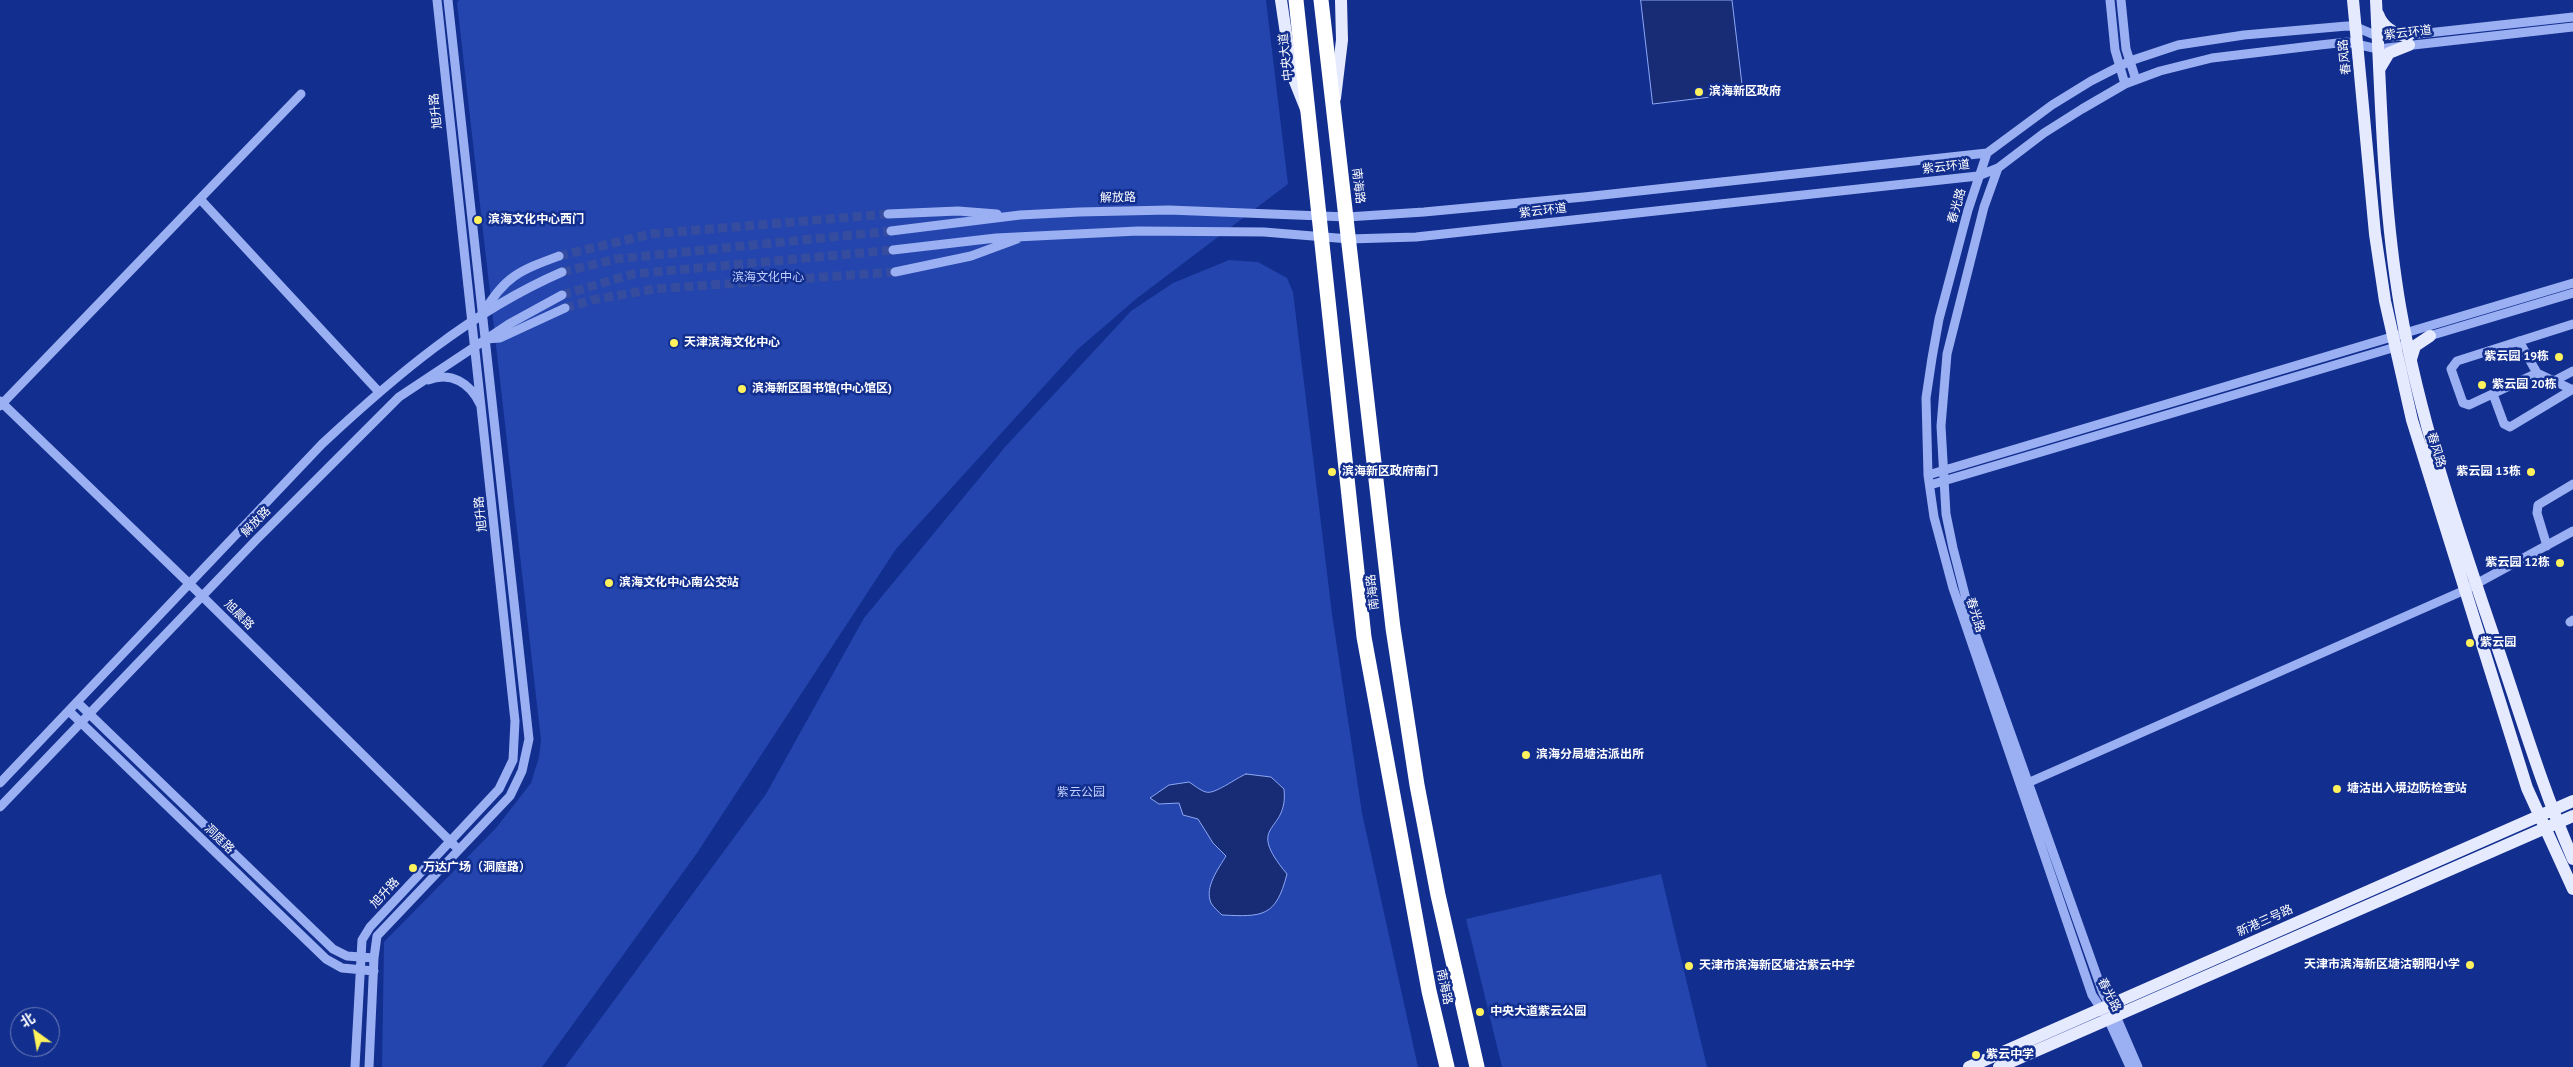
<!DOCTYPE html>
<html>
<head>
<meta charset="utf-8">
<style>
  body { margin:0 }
  #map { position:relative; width:2573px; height:1067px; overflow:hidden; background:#122e8e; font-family:"PT Sans","Noto Sans SC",sans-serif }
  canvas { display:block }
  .north { position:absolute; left:10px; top:1007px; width:50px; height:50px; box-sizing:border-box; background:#122e8e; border:1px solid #7182bb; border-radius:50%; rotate:328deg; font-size:14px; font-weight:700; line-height:20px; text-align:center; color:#fff }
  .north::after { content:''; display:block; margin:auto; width:18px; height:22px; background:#fff25c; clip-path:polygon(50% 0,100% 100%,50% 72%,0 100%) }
</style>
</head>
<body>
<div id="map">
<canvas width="2573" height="1067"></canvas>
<div class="north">北</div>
</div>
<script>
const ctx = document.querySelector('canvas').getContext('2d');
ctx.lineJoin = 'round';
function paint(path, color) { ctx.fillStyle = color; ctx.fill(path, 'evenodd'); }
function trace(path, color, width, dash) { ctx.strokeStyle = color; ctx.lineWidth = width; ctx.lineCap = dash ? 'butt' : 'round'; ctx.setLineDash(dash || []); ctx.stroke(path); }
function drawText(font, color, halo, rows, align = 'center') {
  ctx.font = font + ' "PT Sans","Noto Sans SC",sans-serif'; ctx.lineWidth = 5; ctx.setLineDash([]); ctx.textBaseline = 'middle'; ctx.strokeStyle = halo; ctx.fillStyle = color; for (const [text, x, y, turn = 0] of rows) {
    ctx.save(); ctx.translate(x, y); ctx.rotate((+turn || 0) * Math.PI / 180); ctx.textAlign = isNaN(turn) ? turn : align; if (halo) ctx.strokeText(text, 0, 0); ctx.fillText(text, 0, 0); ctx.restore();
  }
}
paint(new Path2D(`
  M459 0H1266L1288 184 1136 299 1077 350 896 549 697 853 542 1067H382L384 942 496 828 531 783 539 757 541 740 457 3Z
  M1229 260 1258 262 1287 278 1293 292 1332 614 1362 813 1418 1067H565L766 794 864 618 1005 447 1131 311 1173 283Z
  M1661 874 1707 1067H1502L1466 919Z`), '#2345ad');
const water = new Path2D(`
  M1641 0H1732L1743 93 1653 104Z
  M1246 774 1271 777 1284 789C1289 835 1243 821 1287 874 1276 917 1263 917 1222 915 1219 912 1213 907 1211 903 1204 887 1219 868 1226 856L1213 843 1198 819 1183 815 1179 803 1159 804 1150 798 1169 785 1189 782C1194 785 1201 791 1206 792 1214 795 1236 778 1246 774Z`);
paint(water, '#172c75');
trace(water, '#8da7f5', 1);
trace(new Path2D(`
  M559 256 651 234 888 214
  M562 272 616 259 891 231
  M562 295 633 274 893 250
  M565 308 592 300 654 289 895 272`), '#364d9f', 9, [9, 4.5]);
trace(new Path2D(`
  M2110 0 2115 50 2125 84
  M2121 0 2126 49 2136 80
  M1987 153 1968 210 1939 319 1932 358 1926 398 1928 475 1934 517 1953 588 2092 995 2108 1019 2130 1067
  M1998 168 1984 207 1947 354 1941 426 1946 514 1953 548 1974 630 2103 993 2116 1016 2138 1067
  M200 199 379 392
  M888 214 958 211 997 214
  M891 231 1020 215 1079 212 1169 210 1347 217 1424 212 1584 197 1987 153 2052 105 2091 81 2130 61 2178 45 2244 35 2347 26 2356 27 2377 36 2391 37 2573 17
  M893 250 996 238 1138 231 1264 232 1349 239 1416 237 1978 176 1998 168 2044 133 2082 109 2125 84 2160 71 2212 58 2320 45 2347 42 2378 49 2573 27
  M895 272 971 256 1017 239
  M483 314C504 276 521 270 559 256
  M2573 324 2457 361 2451 369 2463 403 2469 405 2537 373 2573 390
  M2426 337 2573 293
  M486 339 500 338 565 308
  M2519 341 2537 373
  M428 380C451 371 470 383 480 404
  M2554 381 2573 371
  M2493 394 2504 424 2510 427 2573 389
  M0 401 202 596 455 846
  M0 406 301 94
  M1928 475 2573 283
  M1930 485 2399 346
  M2547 546 2537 513 2538 505 2573 484
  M2570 622 2573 620
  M77 702 333 949 347 956 374 958
  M69 711 326 959 342 968 374 971
  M0 783 322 444C395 376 470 312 562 272
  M2023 785 2465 590 2573 531
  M0 807 257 539 399 397 509 324 562 295
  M355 1067 362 940 370 927 499 789 513 760 515 721 437 0
  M369 1067 374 958 377 936 510 796 522 771 529 739 448 0`), '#9bb0f2', 9);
trace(new Path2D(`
  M1281 0 1292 74 1306 109
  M2353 0 2375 234 2385 301 2412 420 2527 788 2573 889
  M2376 0C2381 102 2383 205 2400 306 2420 421 2458 531 2495 640 2520 713 2542 788 2573 859
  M2378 14C2383 28 2394 34 2408 36
  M2380 68 2389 53 2409 45
  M1335 98 1342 40 1341 0
  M2411 359 2415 346 2430 336
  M1969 1067 2573 801
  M1999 1067 2573 816`), '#e6eaff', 12);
trace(new Path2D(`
  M1296 0 1364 637 1429 991 1447 1067
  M1321 0 1393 628 1417 785 1438 895 1477 1067`), '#fff', 15);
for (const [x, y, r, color] of [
  [1699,92,5,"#fff25c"],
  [478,220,5,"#fff25c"],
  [674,343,5,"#fff25c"],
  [2559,357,5,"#fff25c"],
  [2482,385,5,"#fff25c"],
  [742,389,5,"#fff25c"],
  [1332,472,5,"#fff25c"],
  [2531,472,5,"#fff25c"],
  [2560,563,5,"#fff25c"],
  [609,583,5,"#fff25c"],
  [2470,643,5,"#fff25c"],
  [1526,755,5,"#fff25c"],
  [2337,789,5,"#fff25c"],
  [413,868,5,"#fff25c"],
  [2470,965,5,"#fff25c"],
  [1689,966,5,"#fff25c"],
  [1480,1012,5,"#fff25c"],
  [1976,1055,5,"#fff25c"]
]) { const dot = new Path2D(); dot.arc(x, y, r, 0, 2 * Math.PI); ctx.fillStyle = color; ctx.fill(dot); trace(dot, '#122e8e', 2); }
drawText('12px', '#fff', '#122e8e', [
  ["紫云环道",2408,33,-7],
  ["中央大道",1286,57,-96],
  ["春风路",2345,57,-96],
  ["旭升路",436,111,-96],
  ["紫云环道",1946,167,-6],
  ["南海路",1358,186,83],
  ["解放路",1118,198,-1],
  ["春光路",1957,206,-74],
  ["紫云环道",1543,211,-7],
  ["春风路",2436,450,73],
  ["旭升路",481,514,-96],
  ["解放路",256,522,-46],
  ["南海路",1373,592,-97],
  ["旭晨路",239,615,45],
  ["春光路",1975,615,72],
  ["洞庭路",219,839,44],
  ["旭升路",385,893,-47],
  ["新港三号路",2265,921,-24],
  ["南海路",1444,987,78],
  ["春光路",2109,995,63]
]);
drawText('bold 12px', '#fff', '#122e8e', [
  ["滨海新区政府",1709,92],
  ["滨海文化中心西门",488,220],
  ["天津滨海文化中心",684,343],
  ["紫云园 19栋",2549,357,"right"],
  ["紫云园 20栋",2492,385],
  ["滨海新区图书馆(中心馆区)",752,389],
  ["滨海新区政府南门",1342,472],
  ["紫云园 13栋",2521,472,"right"],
  ["紫云园 12栋",2550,563,"right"],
  ["滨海文化中心南公交站",619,583],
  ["紫云园",2480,643],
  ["滨海分局塘沽派出所",1536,755],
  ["塘沽出入境边防检查站",2347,789],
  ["万达广场（洞庭路）",423,868],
  ["天津市滨海新区塘沽朝阳小学",2460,965,"right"],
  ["天津市滨海新区塘沽紫云中学",1699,966],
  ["中央大道紫云公园",1490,1012],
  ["紫云中学",1986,1055]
], 'left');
drawText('12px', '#c2d0fd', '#122e8e', [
  ["滨海文化中心",768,278],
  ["紫云公园",1081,793]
]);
</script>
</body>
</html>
